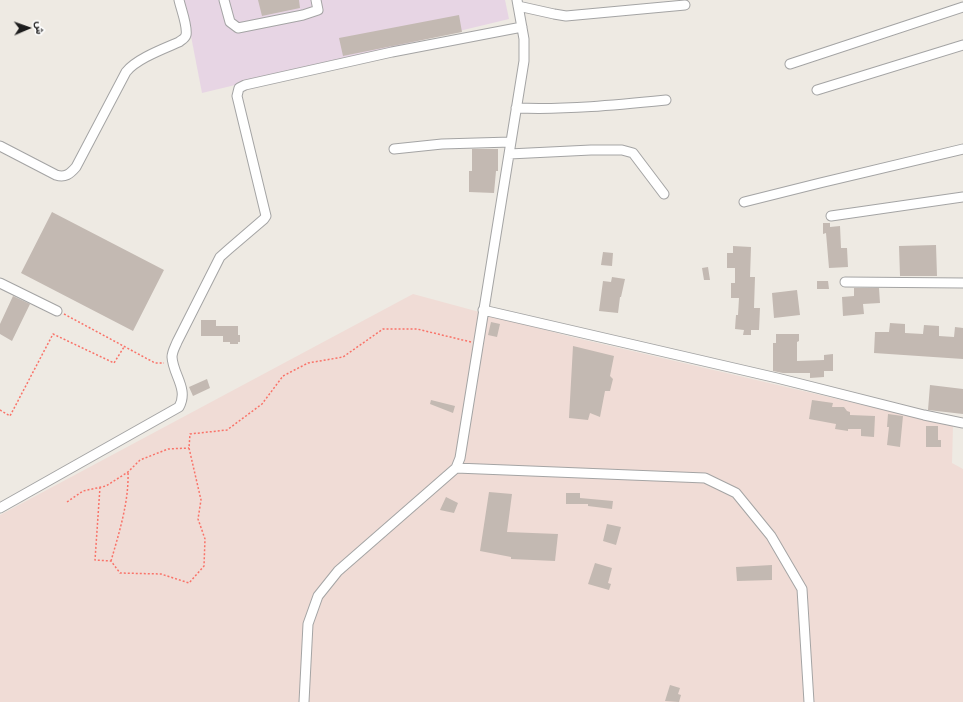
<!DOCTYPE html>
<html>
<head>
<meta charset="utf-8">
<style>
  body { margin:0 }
  #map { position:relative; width:963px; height:702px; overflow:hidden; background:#eeeae3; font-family:Ubuntu,Vazirmatn,sans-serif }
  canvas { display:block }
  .north { position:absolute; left:8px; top:8px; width:40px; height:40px; -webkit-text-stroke:3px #fff; paint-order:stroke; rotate:88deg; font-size:11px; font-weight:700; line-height:16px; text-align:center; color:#1d1d1d }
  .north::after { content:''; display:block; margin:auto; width:14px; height:18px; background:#1d1d1d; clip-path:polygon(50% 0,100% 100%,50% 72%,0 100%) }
</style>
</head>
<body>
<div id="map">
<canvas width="963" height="702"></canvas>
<div class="north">ش</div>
</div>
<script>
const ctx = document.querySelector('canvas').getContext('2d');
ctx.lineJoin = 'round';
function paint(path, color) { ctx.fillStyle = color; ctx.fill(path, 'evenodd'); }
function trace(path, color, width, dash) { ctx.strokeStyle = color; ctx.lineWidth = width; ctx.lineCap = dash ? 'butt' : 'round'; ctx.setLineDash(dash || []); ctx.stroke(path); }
paint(new Path2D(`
  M184 0H505L509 19 202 93Z`), '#e7d5e4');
paint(new Path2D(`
  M413 294 568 336 953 426 952 463 963 469V702H0V515Z`), '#f0dcd6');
paint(new Path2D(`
  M258 0H299L300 8 262 16Z
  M459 15 462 32 343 56 339 38Z
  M472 149H498V171H496L494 193 469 192V171H472Z
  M52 212 164 270 133 331 21 273Z
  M823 223H830V227L840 226 841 248H847L848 267 829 268 826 233 823 234Z
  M936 245 937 276H900L899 246Z
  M733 246 751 247 750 277H755L754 308H760L759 330H751V335H743L744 330 735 329 736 315H738L739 298H731V283H735V268H727V253H733Z
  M603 252 613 253 612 266 601 265Z
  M708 267 710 280H704L702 268Z
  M612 277 625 279 621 297H620L618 313 599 311 603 281 611 282Z
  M817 281H828L829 289H817Z
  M854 288H879L880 303 863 304 864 314 843 316 842 297 854 296Z
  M797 290 800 315 774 318 772 293Z
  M13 296 30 304 12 341 0 334V324Z
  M201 320H216V326H238V335H240V342H238V344H230V342H223V336H201Z
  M491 322 500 324 497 337 488 335Z
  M890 323 905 324V333L923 334 924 325 939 326V336L954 337 955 327 963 328V359L874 353 875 332H889Z
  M776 334H799V341L797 342V361L824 360V355L833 354V371H824V377L810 378V373H783L773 371V343H776Z
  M573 346 614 356 610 376 613 379 610 391H605L600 417 590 413 588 420 569 418Z
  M207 379 210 388 193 396 189 387Z
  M930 385 963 389V414L928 410Z
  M431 400 455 406 453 413 430 404Z
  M812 400 833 403 832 407H844L847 411 850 412V415L875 416 874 437 861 436V429H848V431L835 429 836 424 809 419Z
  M888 414 903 416 900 447 887 445 889 427H887Z
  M926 426H938V440H941V447H926Z
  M489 492 512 494 507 532 558 534 555 561 511 559V557L480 551Z
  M566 493H580V498L613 501 612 509 588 506V504H566Z
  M446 497 458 503 454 513 440 510Z
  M607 524 621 527 616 545 603 541Z
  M595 563 612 568 608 583 611 584 609 590 588 584Z
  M772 565V580L737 581 736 567Z
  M670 685 680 688 678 694 681 695 679 702 665 701Z`), '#c3b9b2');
const minor = new Path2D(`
  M224 0 230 22 238 28 303 15 318 10 316 0
  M518 6 554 14 566 16 685 5
  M790 64 963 7
  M817 90 963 45
  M516 108C566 110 616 105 666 100
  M0 146 56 175C65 178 70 174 76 167L126 72C136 59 163 49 179 42 181 40 185 39 186 35 188 27 181 9 179 0
  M394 149 442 144 511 142
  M509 154 591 150H622L633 153 664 194
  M744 202 820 183 963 149
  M831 216 963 197
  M845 282 963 283
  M0 283 57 311
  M483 310 777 378 924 415 963 423
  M456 468 705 478 736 493 771 536 802 589 809 702
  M0 508 179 407C189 389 173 375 172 357 172 352 175 347 177 342L220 257 229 249 264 219 266 216 237 96 239 88 245 85 392 52 522 27
  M304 702 308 624 318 596 338 571 456 468 460 458 524 61V39L517 0`);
trace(minor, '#a4a4a4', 11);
trace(new Path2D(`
  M64 314 155 363H164
  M0 410 10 416 53 334 114 363 124 347
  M100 487 95 560 111 561 120 573 161 574 189 583 204 566 205 539 198 519 201 500 189 448 190 434 227 430 262 404 283 376 308 363 343 357 383 329H417L471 342
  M67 502 83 491 106 486 128 472 140 460 168 449 189 448
  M111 561C119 533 129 502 128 472`), '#f97369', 1.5, [2, 2]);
trace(minor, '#fff', 9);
</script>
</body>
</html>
